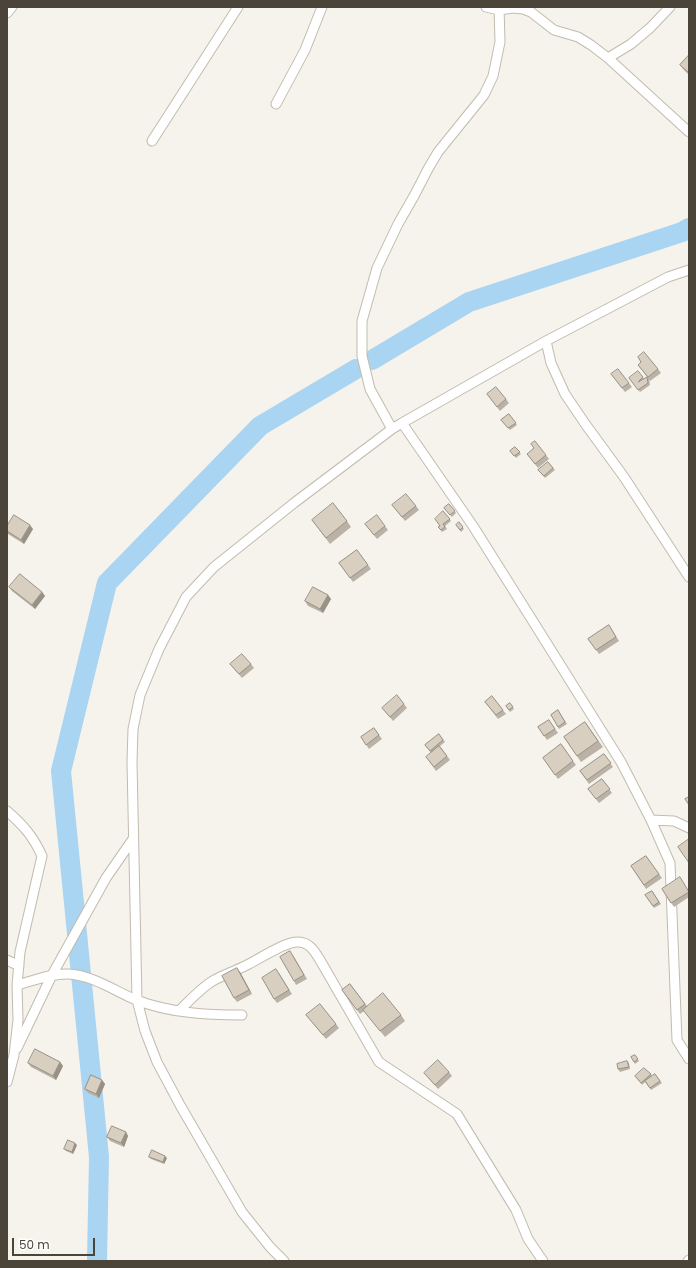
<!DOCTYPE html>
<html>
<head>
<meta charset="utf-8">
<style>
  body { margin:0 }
  #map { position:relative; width:696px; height:1268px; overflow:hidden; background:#f6f3ec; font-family:Poppins,sans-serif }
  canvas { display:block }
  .frame { position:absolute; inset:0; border:8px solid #4b4439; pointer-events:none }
  .scale { position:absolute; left:12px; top:1238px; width:83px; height:18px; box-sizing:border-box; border:2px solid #4b4439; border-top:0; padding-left:5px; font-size:12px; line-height:14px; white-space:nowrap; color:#4b4439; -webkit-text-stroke:3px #fff; paint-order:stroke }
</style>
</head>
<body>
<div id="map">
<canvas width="696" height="1268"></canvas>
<div class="frame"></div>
<div class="scale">50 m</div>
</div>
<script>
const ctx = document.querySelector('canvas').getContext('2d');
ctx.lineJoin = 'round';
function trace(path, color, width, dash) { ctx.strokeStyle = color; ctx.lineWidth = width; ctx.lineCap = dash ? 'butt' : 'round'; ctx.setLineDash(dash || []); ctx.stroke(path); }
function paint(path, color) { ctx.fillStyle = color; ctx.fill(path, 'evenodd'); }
trace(new Path2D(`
  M372 360 469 302 682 232 689 228
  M97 1261 99 1157 61 771 107 583 260 426 356 369`), '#a9d4f2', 20);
const street = new Path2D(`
  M486 7 499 10 513 8 523 9 531 12 554 30 578 37 591 45 608 58 689 132
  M7 13 12 7
  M608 58 631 44 650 28 670 7
  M276 104 305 50 322 7
  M152 141 238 7
  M546 341 551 363 565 394 586 425 624 477 689 577
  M402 423 473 526 534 623 621 762 651 820 670 863 677 1040 689 1059
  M392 429 370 389 362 356V321L377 268 398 224 414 196 428 169 438 152 484 95 493 76 500 42 499 7
  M7 811C23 825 33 836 42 856L20 952 17 985 18 1020 14 1055 7 1082
  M651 820 674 821 689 828
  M7 960 19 966
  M17 985C33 981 51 973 68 974 92 975 115 991 136 1000 170 1013 207 1015 242 1015
  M179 1011C189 1001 199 990 211 982 222 975 233 972 245 966 258 960 284 942 297 942 309 941 315 952 320 960L379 1062 457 1114 516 1210 528 1239 543 1261
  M17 1048 52 975 106 878 133 839
  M284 1261 270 1247 242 1212 180 1105 157 1062 145 1031 137 1000 132 762 133 729 140 695 159 649 186 597 214 567 294 503 392 429 402 423 546 341 668 277 689 270
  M688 1261 689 1260`);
trace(street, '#c2bbae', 11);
trace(street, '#fff', 9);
paint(new Path2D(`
  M689 55V75L683 69 680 65Z
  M638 357 658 369 661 373 650 381 649 379 650 385 640 392 629 378 643 377 644 379 647 377 638 365 641 362Z
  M611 374 629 383 632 387 625 392Z
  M487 394 506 399 509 403 500 411Z
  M509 414 517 425 510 430 501 420Z
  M515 447 521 454 516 458 510 451Z
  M527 454 546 455 549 459 538 468Z
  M548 462 555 470 545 478 538 470Z
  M449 504 456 513 452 517 444 508Z
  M392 505 416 506 419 510 405 521Z
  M443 511 451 521 445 526 447 529 442 532 438 527 440 526Z
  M312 520 347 521 351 527 330 544Z
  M459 522 464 529 461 532 456 525Z
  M365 524 385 526 388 530 377 539Z
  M7 526 33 529 24 544 8 534 7 533Z
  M357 550 371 569 353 582 339 563Z
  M9 587 42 592 45 596 35 609 12 591Z
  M328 595 331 599 323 613 308 606 305 601Z
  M609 625 619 641 599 654 588 639Z
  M230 664H251L254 668 242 678Z
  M492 696 506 714 498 719 485 702Z
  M510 703 514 709 510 712 506 706Z
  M404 704 407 708 393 721 382 708Z
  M558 710 567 724 559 729 551 715Z
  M549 720 558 733 547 740 538 727Z
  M585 722 603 747 581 762 564 737Z
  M374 728 382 739 369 749 361 737Z
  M439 734 445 742 440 746 450 760 436 771 429 761 431 753 425 745Z
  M561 744 576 765 558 779 543 758Z
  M604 754 613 767 589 784 580 771Z
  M602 779 612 793 599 803 588 789Z
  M646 856 662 878 646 889 631 866Z
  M662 889 689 892V897L674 907Z
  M652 891 661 904 654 908 645 895Z
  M293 955 307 979 296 985 294 981Z
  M240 972 252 994 237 1002 234 998Z
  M279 973 292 994 277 1003 274 999Z
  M350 984 367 1006 401 1015 405 1021 385 1037 364 1011 360 1014 342 990Z
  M306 1015 336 1024 339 1028 326 1039Z
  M635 1055 639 1061 635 1064 631 1057Z
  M627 1061 629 1063 630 1069 620 1072 618 1069Z
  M60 1062 63 1066 56 1080 31 1067 28 1063Z
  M449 1072 452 1076 438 1089 424 1073Z
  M651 1074 652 1076 655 1074 662 1083 651 1090 645 1082 642 1085 635 1076Z
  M102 1080 105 1084 99 1098 88 1093 85 1089Z
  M126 1132 128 1136 124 1147 110 1141 107 1137Z
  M77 1145 73 1154 66 1151 64 1149Z
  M149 1157 167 1158 164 1164 151 1159Z`), '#bab2a6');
paint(new Path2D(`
  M30 525 33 529 24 544 21 540Z
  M42 592 45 596 35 609 32 605Z
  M328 595 331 599 323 613 320 609Z
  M237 968 240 972 252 994 249 990Z
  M60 1062 63 1066 56 1080 53 1076Z
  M102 1080 105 1084 99 1098 96 1094Z
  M126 1132 128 1136 124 1147 121 1143Z
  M75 1143 77 1145 73 1154 72 1152Z
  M165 1156 167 1158 164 1164 163 1162Z`), '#979187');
const building = new Path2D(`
  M689 55V73L680 65Z
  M644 352 658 369 648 377 638 365 641 362 638 357Z
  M618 369 629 383 622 388 611 374Z
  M638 371 643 377 638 382 647 377 648 383 638 390 629 378Z
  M496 387 506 399 497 407 487 394Z
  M509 414 516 423 508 428 501 420Z
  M535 441 546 455 535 464 527 454 534 448 531 444Z
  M515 447 520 452 514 456 510 451Z
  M548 462 553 468 544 476 538 470Z
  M406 494 416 506 402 517 392 505Z
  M333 503 347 521 326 538 312 520Z
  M449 504 455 511 450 515 444 508Z
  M443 511 450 519 443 524 445 527 441 530 438 527 440 526 435 519Z
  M14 515 30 525 21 540 7 531V526Z
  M377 515 385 526 374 535 365 524Z
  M459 522 463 527 460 530 456 525Z
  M357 550 368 565 350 578 339 563Z
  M20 574 42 592 32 605 9 587Z
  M313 587 328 595 320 609 305 601Z
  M609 625 616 637 596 650 588 639Z
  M242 654 251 664 239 674 230 664Z
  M397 695 404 704 390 717 382 708Z
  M492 696 503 710 496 715 485 702Z
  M510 703 513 707 509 710 506 706Z
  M558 710 565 722 558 727 551 715Z
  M549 720 555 729 544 736 538 727Z
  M585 722 598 741 577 756 564 737Z
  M374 728 379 735 366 745 361 737Z
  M439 734 443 740 430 751 425 745Z
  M561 744 573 761 555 775 543 758Z
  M439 746 447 756 434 767 426 757Z
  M604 754 611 763 587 780 580 771Z
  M602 779 610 789 596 799 588 789Z
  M689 797V805L685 799Z
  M689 839V863L678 847Z
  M646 856 659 874 644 885 631 866Z
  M680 877 689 892 671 903 662 889Z
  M652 891 659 902 653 906 645 895Z
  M290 951 304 975 294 981 280 957Z
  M237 968 249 990 234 998 222 976Z
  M276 969 289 990 274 999 262 978Z
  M350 984 365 1004 357 1010 342 990Z
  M383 993 401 1015 380 1031 363 1010Z
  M320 1004 336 1024 323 1035 306 1015Z
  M35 1049 60 1062 53 1076 28 1063Z
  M635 1055 638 1059 634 1062 631 1057Z
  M438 1060 449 1072 435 1085 424 1073Z
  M627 1061 629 1067 618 1069 617 1064Z
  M644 1068 651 1074 641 1083 635 1076Z
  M655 1074 660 1081 650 1088 645 1081Z
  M91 1075 102 1080 96 1094 85 1089Z
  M112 1126 126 1132 121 1143 107 1137Z
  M68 1140 75 1143 72 1152 64 1149Z
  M152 1150 165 1156 163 1162 149 1157Z`);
paint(building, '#d8cfc1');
trace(building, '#979187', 1);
</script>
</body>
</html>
